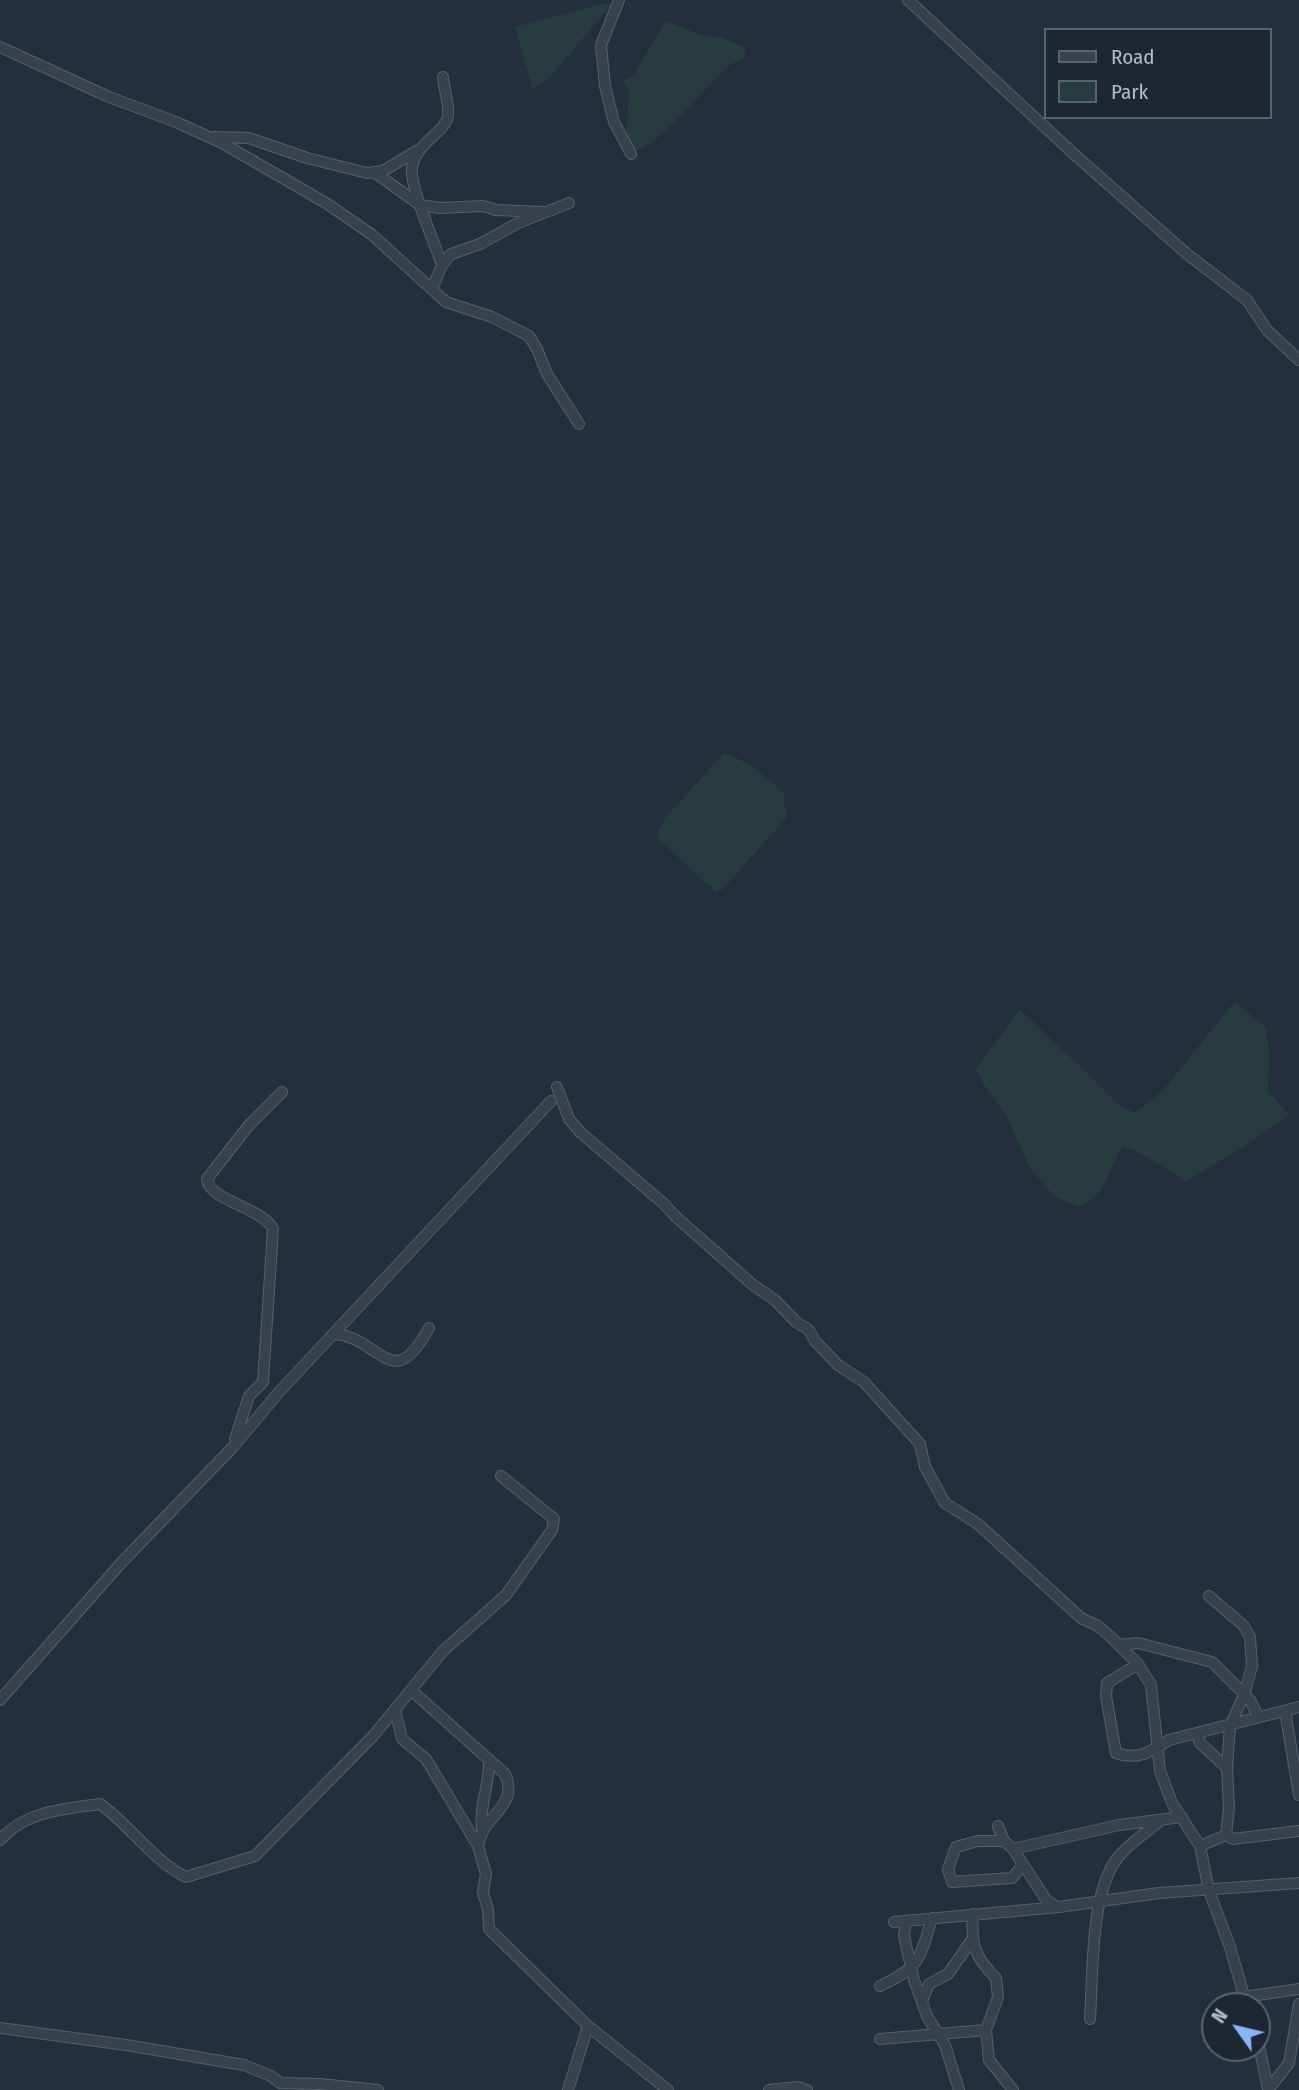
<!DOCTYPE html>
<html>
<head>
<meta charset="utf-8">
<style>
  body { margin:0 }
  #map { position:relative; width:1299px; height:2090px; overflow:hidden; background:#242f3e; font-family:"Fira Sans Condensed",sans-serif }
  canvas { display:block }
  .legend { position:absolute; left:1044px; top:28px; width:228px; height:91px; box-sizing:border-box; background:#1d2633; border:2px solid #59626f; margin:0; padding:9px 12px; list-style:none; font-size:21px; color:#b4bcc9 }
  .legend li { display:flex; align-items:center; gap:14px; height:35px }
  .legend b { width:35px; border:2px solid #59626f }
  .north { position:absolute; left:1201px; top:1992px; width:70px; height:70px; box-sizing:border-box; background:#1d2633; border:2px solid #59626f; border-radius:50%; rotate:304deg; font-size:19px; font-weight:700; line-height:28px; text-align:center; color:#b4bcc9 }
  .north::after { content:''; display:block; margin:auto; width:24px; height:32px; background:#8ab4f8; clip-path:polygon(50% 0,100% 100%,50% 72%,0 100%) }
</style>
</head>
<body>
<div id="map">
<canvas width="1299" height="2090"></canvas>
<ul class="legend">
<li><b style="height:9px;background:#38414e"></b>Road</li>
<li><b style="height:19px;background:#263c3f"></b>Park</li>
</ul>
<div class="north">N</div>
</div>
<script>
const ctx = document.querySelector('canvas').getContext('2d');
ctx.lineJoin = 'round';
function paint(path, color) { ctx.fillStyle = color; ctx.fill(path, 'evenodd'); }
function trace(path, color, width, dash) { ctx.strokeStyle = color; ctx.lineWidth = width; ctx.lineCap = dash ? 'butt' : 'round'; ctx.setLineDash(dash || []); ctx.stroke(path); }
paint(new Path2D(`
  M602 4H612L551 76 533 90 515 27Z
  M666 21 704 36 723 38 745 48 744 58C738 61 730 64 725 69 706 87 657 149 633 151L626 140 629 92 624 80 633 75Z
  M724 753C738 755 778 784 785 796L783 804 787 811 786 818 723 889 716 892 658 839V831L665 818Z
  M1235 1001 1266 1028 1269 1051 1268 1092 1289 1114 1247 1145 1186 1181 1142 1154 1123 1146C1109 1166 1106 1199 1078 1207L1054 1196 1030 1168 1007 1117 982 1082 976 1069 1020 1009 1120 1105 1135 1113 1165 1088Z`), '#263c3f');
const minor = new Path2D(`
  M619 0 601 45 605 86 614 122 631 154
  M908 0 1075 155 1187 254 1247 300 1267 330 1299 360
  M0 47 109 97 176 122 222 143 326 203 371 234 446 302 492 317 529 336 537 349 547 374 579 424
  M214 137 249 138 307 158 367 173 383 171 418 150
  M374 172 420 205 440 208 483 206 496 210 545 212
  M442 265C435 244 409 185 412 167 417 141 447 132 448 115 449 103 444 89 443 77
  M432 289 442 265 451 254 480 244 518 223 569 203
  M557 1087 569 1119 580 1132 663 1203 676 1217 753 1285 775 1300 796 1322 809 1330 815 1341 838 1365 864 1382 920 1444 925 1467 945 1503 978 1524 1081 1618 1098 1626 1113 1639 1138 1664 1151 1685 1160 1771 1172 1803 1200 1846 1209 1891 1230 1947 1247 2006
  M335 1334C381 1338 392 1396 429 1328
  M235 1439 249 1396 263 1382 273 1229C262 1207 209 1201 207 1179L249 1125 282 1092
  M1209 1596 1244 1626 1250 1637 1252 1666 1244 1695 1230 1726 1227 1768 1229 1808 1226 1835
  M1119 1645 1138 1643 1212 1662 1250 1700 1258 1716
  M1138 1664 1107 1683 1106 1696 1116 1753C1138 1761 1152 1751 1169 1740L1299 1707
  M411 1690 505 1774C520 1807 482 1815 478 1846
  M0 1700 122 1562 233 1447 279 1392 551 1101
  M395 1709 402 1739 426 1759 478 1846 486 1874 483 1892 488 1910 489 1929 588 2026 668 2090
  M1285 1711 1299 1795
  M1197 1734 1200 1743 1227 1768
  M998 1826 1004 1841 1013 1849 1047 1901 1058 1907
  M482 1829C479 1805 490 1784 489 1759
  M0 1840C25 1811 64 1809 100 1804 130 1825 153 1861 186 1877L255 1856 373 1736 443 1651 506 1595 552 1530 554 1519 501 1476
  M1004 1841H978L956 1847 948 1869 952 1882 1012 1878 1023 1865
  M1200 1846 1226 1835 1233 1839 1299 1831
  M1013 1849 1119 1825 1182 1817
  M906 1921 904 1936 914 1980 927 2016 945 2045 959 2090
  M894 1922 1059 1907 1159 1893 1299 1883
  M880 1986C920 1968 920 1958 932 1918
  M1244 1997 1299 1989
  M922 2001 929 1984 948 1974 971 1941
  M1090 2019C1093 1974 1090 1890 1119 1856 1130 1843 1147 1832 1160 1821
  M0 2028 126 2045 244 2065 271 2076 280 2083 320 2084 378 2090
  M986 2030 989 2060 1013 2090
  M1257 2036 1268 2089
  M880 2039 986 2030 998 1997 996 1978C974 1957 971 1943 973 1914
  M568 2090 588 2026
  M769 2090 798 2087 807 2090
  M1268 2090 1289 2063 1299 2004`);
trace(minor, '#565f6c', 12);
trace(minor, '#38414e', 10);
</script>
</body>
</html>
